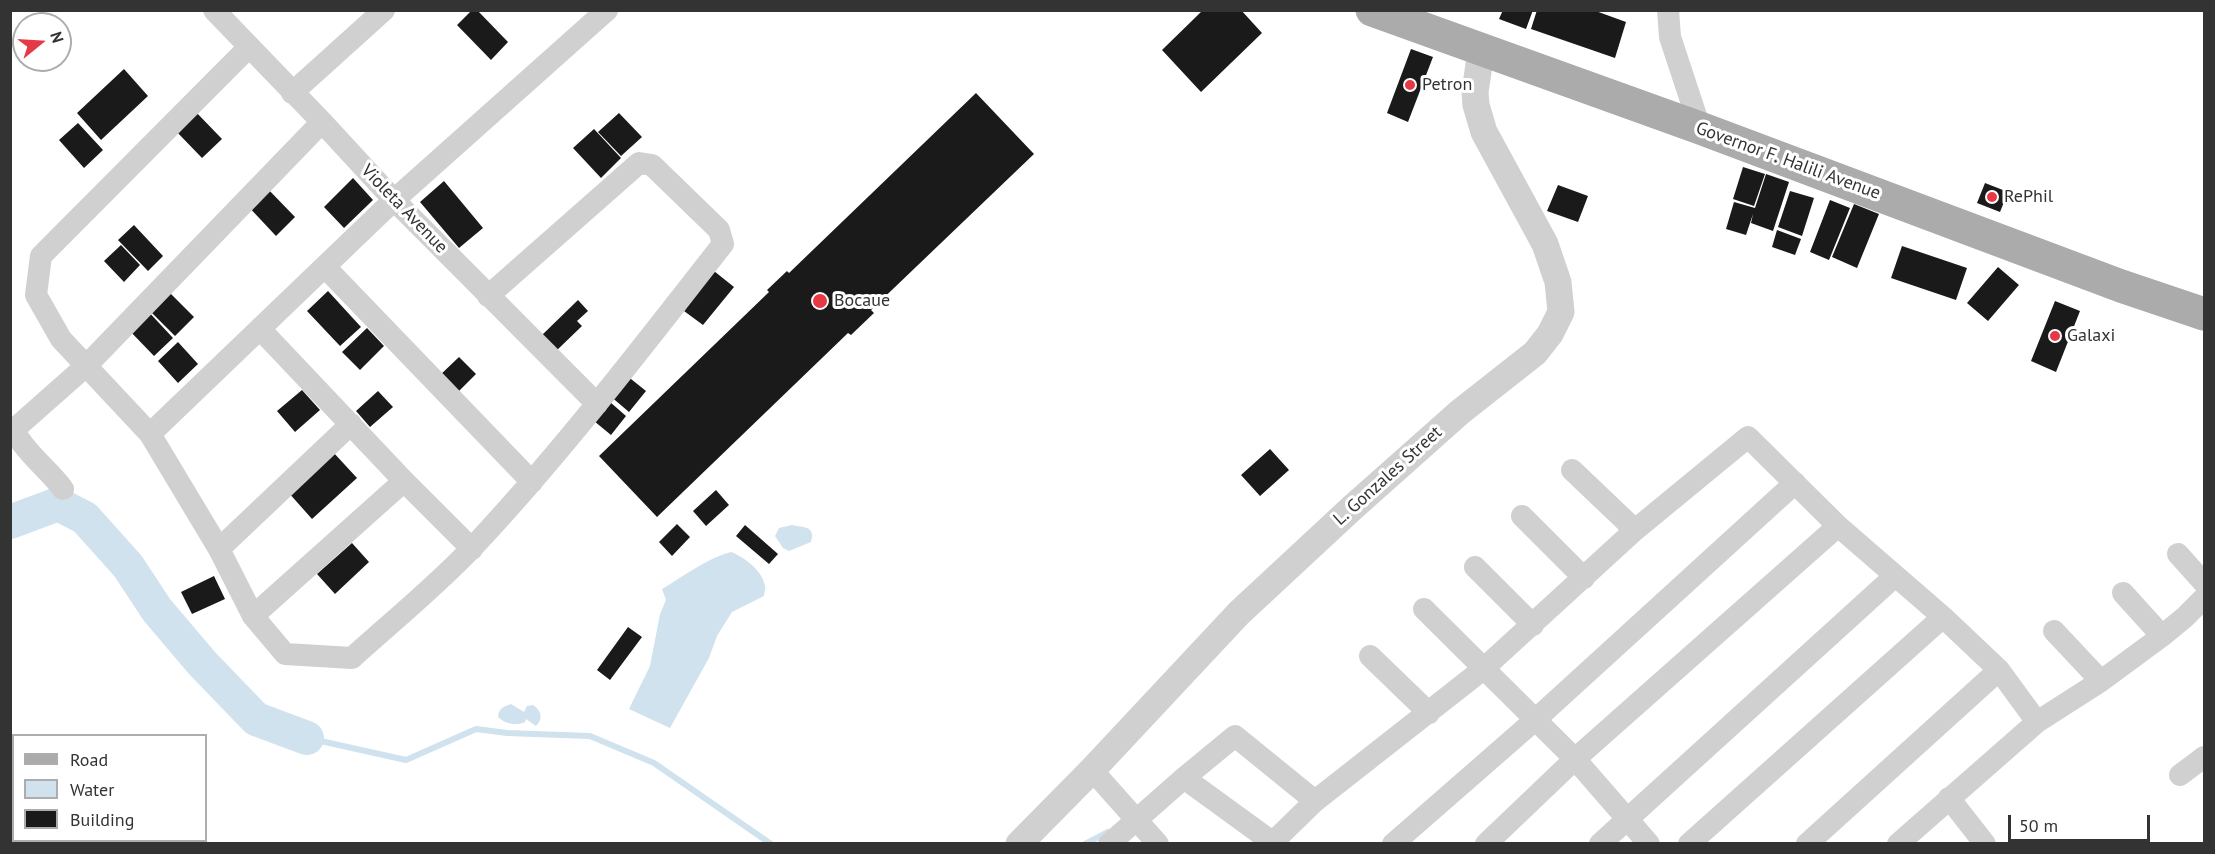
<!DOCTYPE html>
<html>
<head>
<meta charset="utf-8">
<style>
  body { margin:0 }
  #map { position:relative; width:2215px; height:854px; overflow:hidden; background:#fff; font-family:"PT Sans",sans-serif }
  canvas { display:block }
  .frame { position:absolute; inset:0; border:12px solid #333; pointer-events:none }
  .legend { position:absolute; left:12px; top:734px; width:195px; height:108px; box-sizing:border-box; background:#fff; border:2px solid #adadad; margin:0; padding:8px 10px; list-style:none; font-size:18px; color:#333 }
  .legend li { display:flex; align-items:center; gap:12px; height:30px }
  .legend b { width:30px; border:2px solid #adadad }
  .north { position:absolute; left:12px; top:12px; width:60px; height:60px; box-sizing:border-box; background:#fff; border:2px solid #adadad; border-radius:50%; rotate:72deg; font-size:16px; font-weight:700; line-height:24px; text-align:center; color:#333 }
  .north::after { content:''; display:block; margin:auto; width:21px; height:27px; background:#e63946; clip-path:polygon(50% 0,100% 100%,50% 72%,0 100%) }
  .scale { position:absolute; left:2008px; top:815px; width:142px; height:27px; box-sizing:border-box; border:3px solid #333; border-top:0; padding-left:8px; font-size:18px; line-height:21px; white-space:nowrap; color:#333; -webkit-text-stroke:4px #fff; paint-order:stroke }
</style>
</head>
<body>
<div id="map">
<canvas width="2215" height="854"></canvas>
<div class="frame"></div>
<ul class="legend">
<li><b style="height:8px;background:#ababab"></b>Road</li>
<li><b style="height:16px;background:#cfe2ee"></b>Water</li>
<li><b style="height:16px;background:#1a1a1a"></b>Building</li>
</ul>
<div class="north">N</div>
<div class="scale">50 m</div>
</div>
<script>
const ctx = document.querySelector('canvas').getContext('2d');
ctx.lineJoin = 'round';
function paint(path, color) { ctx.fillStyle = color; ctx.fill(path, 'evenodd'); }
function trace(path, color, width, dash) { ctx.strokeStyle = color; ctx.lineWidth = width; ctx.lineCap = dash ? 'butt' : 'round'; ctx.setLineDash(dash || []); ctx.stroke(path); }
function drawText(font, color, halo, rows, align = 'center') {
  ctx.font = font + ' "PT Sans",sans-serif'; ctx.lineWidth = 6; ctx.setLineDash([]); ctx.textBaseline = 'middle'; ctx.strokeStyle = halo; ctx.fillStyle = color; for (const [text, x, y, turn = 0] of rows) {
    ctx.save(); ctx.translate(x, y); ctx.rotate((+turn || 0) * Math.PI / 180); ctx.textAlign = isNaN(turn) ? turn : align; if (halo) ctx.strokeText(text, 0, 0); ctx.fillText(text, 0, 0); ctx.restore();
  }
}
paint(new Path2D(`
  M792 525C803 528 816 525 811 542L789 551 783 548 775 536 779 528Z
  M731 552C744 557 763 571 765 586 766 590 764 593 764 596L732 612 717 636 709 658 670 728 629 709 650 666 660 614 666 600 662 589C684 576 707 558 731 552Z
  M511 704 524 712 527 706 533 705C542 711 543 719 536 726L526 719 525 722C516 726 505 724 498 717 499 708 503 707 511 704Z`), '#cfe2ee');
trace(new Path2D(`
  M307 738 406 760 476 729 507 733 590 736 654 763 771 844
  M1085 844 1108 832`), '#cfe2ee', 6);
trace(new Path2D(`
  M10 522 58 504 85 518 128 566 157 610 202 663 256 719 307 738`), '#cfe2ee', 34);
paint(new Path2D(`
  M472 10H477L508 42 491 60 457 25Z
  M1203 10H1241L1262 33 1201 92 1162 50Z
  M1503 10H1533L1526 29 1499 19Z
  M1537 10H1593L1626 22 1615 58 1531 29Z
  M1411 49 1433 57 1408 122 1387 113Z
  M124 69 148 96 101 140 77 113Z
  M976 93 1034 154 871 310 874 313 851 335 848 333 657 517 599 456 769 292 767 290 787 271 789 273Z
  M194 110 222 139 202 158 174 129Z
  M619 113 642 137 621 156 598 132Z
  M78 123 103 150 84 168 59 140Z
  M594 129 621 158 601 178 573 148Z
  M1743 167 1765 174 1754 206 1733 199Z
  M1766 174 1789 182 1773 231 1751 223 1753 214 1746 235 1726 229 1734 202 1755 208Z
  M353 178 373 200 344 228 324 207Z
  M444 181 483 228 459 248 420 202Z
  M1985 183 2008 192 2000 212 1977 203Z
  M1558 185 1588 196 1578 222 1547 211Z
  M265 186 295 217 276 236 246 204Z
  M1790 191 1814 198 1802 236 1778 227Z
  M1830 200 1850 208 1829 260 1810 252Z
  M1854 204 1879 214 1857 268 1832 257Z
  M134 225 163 256 148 271 118 240Z
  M1777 230 1801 239 1795 255 1772 247Z
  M121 245 140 265 124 282 104 261Z
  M1902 246 1967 268 1956 300 1891 278Z
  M1998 267 2019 285 1988 321 1967 303Z
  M714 271 734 287 703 325 684 311Z
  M168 291 194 317 175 336 149 310Z
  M328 291 361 327 340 346 307 311Z
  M578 300 588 311 577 321 582 326 555 352 541 336Z
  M2055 301 2080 311 2056 372 2031 361Z
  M146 309 173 338 154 356 127 328Z
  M367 328 384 346 360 370 342 352Z
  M178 342 198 364 178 383 158 361Z
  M459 357 476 374 455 395 438 377Z
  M626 375 646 391 629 412 609 395Z
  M302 390 320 410 295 432 277 411Z
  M378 391 393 407 370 427 356 411Z
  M610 402 626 416 611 435 594 421Z
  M1270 449 1289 470 1260 496 1241 475Z
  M333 452 357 478 312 519 288 492Z
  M716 490 729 505 706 526 693 511Z
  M677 524 690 537 672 556 659 542Z
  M745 525 778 554 769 564 736 536Z
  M352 543 369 562 335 594 317 574Z
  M214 576 225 599 192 614 181 592Z
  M628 627 642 637 610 680 597 670Z`), '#1a1a1a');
trace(new Path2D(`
  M214 10 322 122 394 200 597 404
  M1668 10 1670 37 1700 128
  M249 47 41 256 36 295 61 339 150 434 219 549 253 616 285 654 352 658C393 621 436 586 473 547 563 451 642 347 723 244L719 230 652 165 639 163 488 296
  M292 93 384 10
  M325 267 532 482
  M260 329 404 481 472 549
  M150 434 394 200 607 10
  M1572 470 1635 530
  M63 489C49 470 28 455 16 434L18 426 87 365 322 122
  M1522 516 1584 578
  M219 549 351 424
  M2178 554 2204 583
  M1475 567 1533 625
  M2123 593 2162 636
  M1424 609 1575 759 1649 844
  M253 616 404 481
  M2054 631 2101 681
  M1370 656 1429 713
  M1092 770 1158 844
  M2180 775 2204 757
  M1949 798 1985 844
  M1272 842 1184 778 1235 736 1315 801
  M1109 844 1184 778
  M1271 844 1315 801 1482 670 1635 530 1748 437 1838 526 1943 617 1999 670 2037 722
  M1393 844 1535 720 1795 483
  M1486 844 1575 759 1838 526
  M1600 844 1895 576
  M1689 844 1943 617
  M1807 844 1999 670
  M1898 844 2037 722 2101 681 2162 636 2185 617 2204 598`), '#d0d0d0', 22);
trace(new Path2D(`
  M1019 844 1092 770 1239 613 1352 508 1460 412 1535 353 1550 334 1561 312 1558 282 1545 244 1484 132 1476 105 1475 92 1481 51`), '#d0d0d0', 27);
trace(new Path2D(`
  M1372 10 1700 128 2121 286 2204 314`), '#ababab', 33);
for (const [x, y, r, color] of [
  [1410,85,6,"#e63946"],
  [1992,197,6,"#e63946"],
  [820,301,8,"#e63946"],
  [2055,336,6,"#e63946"]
]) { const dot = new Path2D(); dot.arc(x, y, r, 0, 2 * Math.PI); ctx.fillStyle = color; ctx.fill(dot); trace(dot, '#fff', 2); }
drawText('18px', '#333', '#fff', [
  ["Petron",1422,85],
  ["RePhil",2004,197],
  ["Bocaue",834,301],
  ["Galaxi",2067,336]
], 'left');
drawText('18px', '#333', '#fff', [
  ["Governor F. Halili Avenue",1788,161,20],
  ["Violeta Avenue",404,209,46],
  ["L. Gonzales Street",1388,476,-42]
]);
</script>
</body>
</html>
